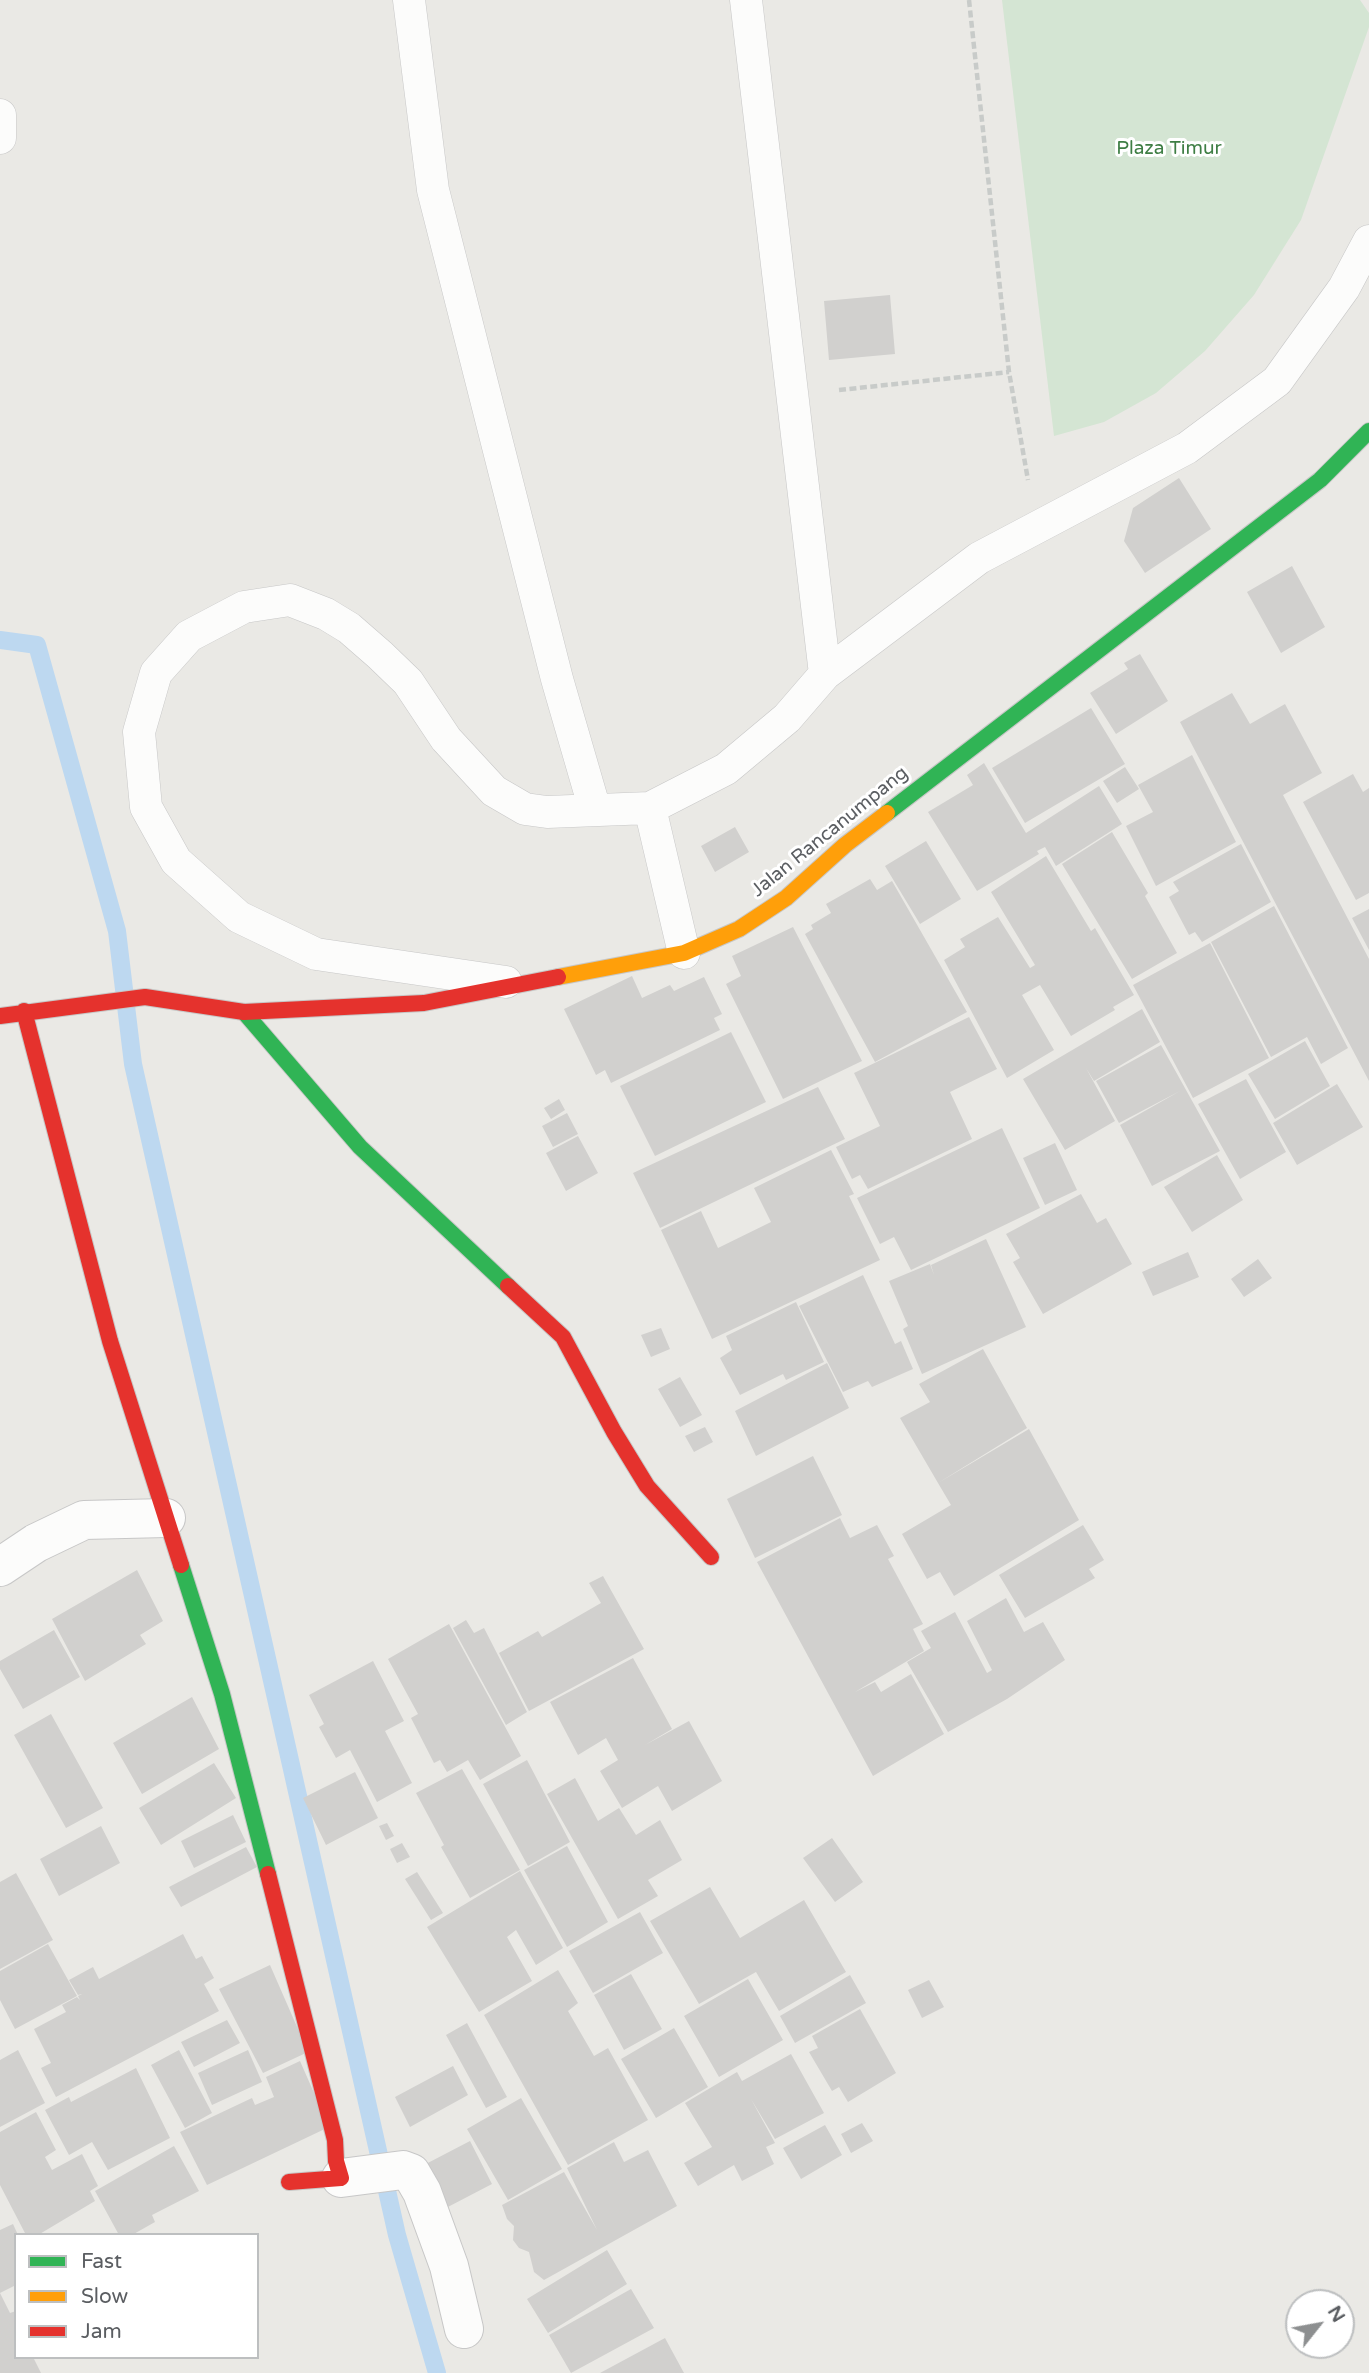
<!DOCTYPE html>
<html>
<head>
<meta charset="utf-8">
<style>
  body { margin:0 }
  #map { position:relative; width:1369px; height:2373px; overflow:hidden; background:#eae9e5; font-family:"Varela Round",sans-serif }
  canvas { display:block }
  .legend { position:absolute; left:14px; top:2233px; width:245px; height:126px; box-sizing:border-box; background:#fff; border:2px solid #bdbfc0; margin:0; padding:9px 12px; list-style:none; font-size:21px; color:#5b5e62 }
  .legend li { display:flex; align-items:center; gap:14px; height:35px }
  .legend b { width:35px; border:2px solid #bdbfc0 }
  .north { position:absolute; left:1285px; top:2289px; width:70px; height:70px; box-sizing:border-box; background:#fff; border:2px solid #bdbfc0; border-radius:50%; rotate:59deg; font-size:19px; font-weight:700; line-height:28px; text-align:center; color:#5b5e62 }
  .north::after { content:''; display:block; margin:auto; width:24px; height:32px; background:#8d8f90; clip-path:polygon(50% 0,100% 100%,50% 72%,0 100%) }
</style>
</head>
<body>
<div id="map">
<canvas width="1369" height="2373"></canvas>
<ul class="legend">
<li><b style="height:9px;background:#30b455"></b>Fast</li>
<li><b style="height:9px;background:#ff9f0a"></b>Slow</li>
<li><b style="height:9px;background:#e5322d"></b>Jam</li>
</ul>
<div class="north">N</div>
</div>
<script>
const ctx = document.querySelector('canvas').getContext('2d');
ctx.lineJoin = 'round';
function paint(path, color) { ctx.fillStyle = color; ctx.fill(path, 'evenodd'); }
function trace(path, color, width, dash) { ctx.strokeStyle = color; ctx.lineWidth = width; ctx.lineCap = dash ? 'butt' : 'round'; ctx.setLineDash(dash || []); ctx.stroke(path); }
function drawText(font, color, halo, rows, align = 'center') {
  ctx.font = font + ' "Varela Round",sans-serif'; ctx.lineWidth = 6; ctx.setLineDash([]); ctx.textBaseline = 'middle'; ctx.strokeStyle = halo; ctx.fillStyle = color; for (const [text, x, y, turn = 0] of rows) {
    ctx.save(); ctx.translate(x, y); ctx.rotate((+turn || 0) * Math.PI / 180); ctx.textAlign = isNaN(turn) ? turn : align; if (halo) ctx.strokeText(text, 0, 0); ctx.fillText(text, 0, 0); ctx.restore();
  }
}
paint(new Path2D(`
  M1002 0H1360L1369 13V27L1301 220 1254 295 1205 351 1156 393 1104 422 1054 436Z`), '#d4e5d3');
trace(new Path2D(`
  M0 640 37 645 117 931 133 1064 397 2235 437 2373`), '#bdd8f0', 18);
paint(new Path2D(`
  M890 295 895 354 829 360 824 301Z
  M1179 478 1211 529 1145 573 1124 541 1133 508Z
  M1292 566 1325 627 1281 653 1247 592Z
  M1140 654 1168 701 1116 734 1090 693 1128 669 1124 663Z
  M1232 693 1250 724 1285 704 1322 773 1283 795 1369 959V1081L1180 722Z
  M1091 708 1125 764 1025 823 992 768Z
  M1192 755 1236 842 1156 886 1126 826 1153 812 1138 785Z
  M984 763 1026 833 1099 786 1122 824 1056 866 1045 847 1037 851 1039 854 977 891 928 812 973 785 967 775Z
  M1125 767 1139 789 1117 803 1103 781Z
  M1353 774 1363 792 1369 788V893L1356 900 1303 802Z
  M735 827 749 852 715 872 701 846Z
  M1112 832 1148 893 1145 896 1177 953 1132 979 1062 864Z
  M926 841 961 899 920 924 885 866Z
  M1241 844 1271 902 1202 942 1195 932 1189 935 1169 897 1179 891 1173 882Z
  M1046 856 1091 931 1095 928 1134 995 1113 1007 1115 1010 1071 1036 1040 985 1022 995 1054 1050 1007 1078 944 960 965 947 960 939 998 917 1030 968 1035 965 991 892Z
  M870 879 877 890 892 881 967 1012 875 1062 805 934 813 929 811 925 831 913 826 904Z
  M1274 906 1348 1048 1321 1064 1307 1037 1271 1057 1211 942Z
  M1369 909V950L1352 918Z
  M793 927 862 1061 783 1099 726 984 741 976 732 956Z
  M1210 943 1269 1058 1193 1098 1133 985Z
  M632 976 642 998 670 985 674 991 704 977 722 1014 714 1018 720 1030 611 1083 605 1070 596 1075 564 1009Z
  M1142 1009 1160 1042 1094 1081 1086 1068 1115 1121 1065 1150 1023 1079Z
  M969 1017 997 1069 950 1092 972 1139 868 1189 860 1175 852 1179 836 1147 880 1126 854 1073Z
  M731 1032 766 1102 655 1156 620 1086Z
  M1305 1041 1330 1086 1275 1119 1248 1074Z
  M1161 1045 1220 1151 1152 1186 1120 1125 1180 1091 1119 1123 1096 1081Z
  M1246 1079 1286 1152 1240 1179 1198 1104Z
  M1337 1084 1363 1127 1297 1165 1273 1123Z
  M818 1087 845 1139 660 1228 633 1173Z
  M559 1099 565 1110 551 1119 544 1108Z
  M567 1113 578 1134 553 1147 542 1126Z
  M1002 1128 1040 1208 911 1270 894 1237 880 1244 857 1198Z
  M578 1136 598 1173 566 1191 546 1153Z
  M1055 1143 1077 1190 1045 1205 1023 1158Z
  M831 1150 854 1194 849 1196 880 1260 712 1339 661 1230 701 1211 718 1248 771 1222 754 1188Z
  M1217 1155 1243 1200 1192 1232 1164 1187Z
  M1081 1194 1097 1223 1106 1218 1132 1264 1043 1314 1013 1262 1020 1258 1006 1234Z
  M986 1239 1026 1327 922 1374 903 1329 908 1326 889 1281 930 1264 934 1275 931 1265Z
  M1188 1252 1199 1277 1153 1296 1142 1272Z
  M1258 1259 1272 1278 1244 1297 1231 1279Z
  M863 1275 895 1344 901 1341 913 1369 872 1387 868 1381 843 1392 799 1306Z
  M796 1302 824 1362 786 1380 783 1374 740 1395 720 1358 732 1350 726 1336Z
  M661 1328 670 1349 651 1357 641 1335Z
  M983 1349 1027 1428 938 1483 900 1418 930 1402 919 1384Z
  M827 1363 849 1408 756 1456 735 1411Z
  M680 1377 702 1415 680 1427 658 1389Z
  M705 1427 713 1442 694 1452 685 1436Z
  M1029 1429 1079 1520 954 1596 940 1572 927 1579 902 1534 951 1505 938 1483Z
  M813 1456 842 1515 755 1558 727 1499Z
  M840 1518 850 1538 877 1525 894 1556 888 1559 923 1624 913 1629 924 1651 855 1692 875 1682 881 1692 911 1674 944 1734 873 1776 757 1562Z
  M1083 1525 1104 1560 1089 1569 1095 1578 1025 1618 999 1575Z
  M137 1570 163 1621 140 1635 146 1644 85 1681 52 1619Z
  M603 1576 644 1649 529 1711 499 1653 538 1631 542 1637 601 1603 589 1583Z
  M1006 1598 1024 1632 1043 1622 1065 1660 1007 1699 948 1732 907 1662 931 1648 921 1631 955 1612 987 1673 992 1670 967 1621Z
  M466 1620 474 1633 484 1628 527 1712 506 1725 453 1628Z
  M449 1624 521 1756 480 1780 468 1760 447 1772 440 1760 434 1763 411 1718 418 1714 388 1659Z
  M54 1630 80 1677 23 1709 0 1669V1661Z
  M633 1658 672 1729 645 1745 689 1721 722 1781 672 1811 658 1786 622 1808 600 1771 618 1760 606 1738 578 1755 550 1702Z
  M373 1661 404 1721 385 1731 412 1783 377 1802 350 1750 336 1758 319 1727 324 1724 309 1695Z
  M192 1697 219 1749 142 1794 113 1743Z
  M51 1714 103 1808 66 1828 14 1735Z
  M527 1760 570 1842 528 1866 483 1784Z
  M214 1763 236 1798 161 1845 139 1808Z
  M462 1769 520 1870 470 1898 441 1847 444 1845 416 1793Z
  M355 1772 378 1818 326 1845 303 1798Z
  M575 1778 598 1821 619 1808 636 1835 660 1820 682 1860 648 1880 658 1896 618 1919 547 1794Z
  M233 1815 246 1842 194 1868 181 1841Z
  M387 1823 394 1836 386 1840 379 1826Z
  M101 1826 120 1863 59 1896 40 1859Z
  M832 1838 863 1882 835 1902 803 1858Z
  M402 1843 410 1857 397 1863 390 1849Z
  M567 1846 608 1922 567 1947 524 1870Z
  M246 1847 257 1867 181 1907 169 1887Z
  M520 1871 563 1948 536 1965 516 1930 507 1937 532 1981 479 2012 427 1927Z
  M417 1872 443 1913 431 1920 405 1879Z
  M16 1873 53 1940 0 1969V1882Z
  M710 1887 740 1938 804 1900 846 1972 779 2011 756 1972 699 2004 650 1921Z
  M640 1912 663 1953 593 1993 569 1951Z
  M183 1934 196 1959 202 1956 214 1978 204 1984 219 2011 56 2097 41 2068 51 2063 34 2029 66 2012 62 2005 77 1997 80 2000 78 1996 82 1994 78 1995 69 1980 93 1967 99 1979Z
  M48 1944 77 1996 15 2029 0 2000V1971Z
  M270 1965 308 2052 263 2073 219 1989Z
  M558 1970 578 2003 568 2011 594 2056 608 2048 648 2120 568 2165 484 2015Z
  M631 1974 662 2029 624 2050 594 1995Z
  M850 1975 866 2003 795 2043 780 2016Z
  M748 1979 783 2040 719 2077 684 2016Z
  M929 1980 944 2007 922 2018 908 1990Z
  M860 2009 896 2073 848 2102 839 2087 832 2091 809 2052 818 2048 812 2036Z
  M227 2020 240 2043 194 2067 181 2042Z
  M467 2023 507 2097 486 2108 446 2035Z
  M674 2028 708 2087 656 2118 621 2059Z
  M18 2050 45 2103 0 2127V2060Z
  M179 2050 212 2113 185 2128 151 2065Z
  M248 2050 262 2082 212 2105 198 2073Z
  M791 2054 824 2113 775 2139 751 2099 775 2143 766 2147 774 2164 742 2181 734 2165 698 2186 684 2163 712 2147 685 2103 737 2072 742 2081Z
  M300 2061 329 2127 207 2185 180 2132 252 2098 255 2105 274 2097 266 2077Z
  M453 2066 468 2095 410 2127 395 2097Z
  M136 2068 170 2138 108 2170 92 2142 69 2155 45 2110 69 2097 71 2102Z
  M521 2098 562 2169 508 2200 467 2129Z
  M36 2112 56 2150 45 2157 52 2170 82 2154 98 2186 90 2191 95 2201 38 2235H26L0 2185V2132Z
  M862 2123 873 2141 851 2153 841 2134Z
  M825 2125 842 2155 801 2179 783 2148Z
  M470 2141 492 2184 444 2209 422 2166Z
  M614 2142 624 2162 648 2150 677 2206 544 2280 534 2272 529 2252 519 2248 513 2240 514 2226 507 2219 502 2205 564 2172 597 2230 567 2168Z
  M174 2146 199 2191 152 2215 155 2222 132 2235H119L95 2191Z
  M13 2224 18 2235H16V2285L0 2293 10 2313 16 2311V2357H33L41 2373H0V2230Z
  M607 2250 627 2284 548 2333 527 2299Z
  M631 2289 654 2328 571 2373 549 2335Z
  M665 2338 684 2373H600Z`), '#d1d0ce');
const lane = new Path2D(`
  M409 0 433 190 557 679 595 810
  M746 0 825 674
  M0 115V138
  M650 808 684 953
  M506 982 316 954 239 917 176 861 146 807 139 732 156 673 189 636 244 607 290 600 326 614 349 628 380 655 408 682 446 739 494 791 525 809 547 812 650 808 726 769 787 718 825 674 979 558 1187 448 1277 381 1344 288 1369 241`);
const street = new Path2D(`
  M0 1567 36 1543 84 1520 166 1518
  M341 2178 403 2170 411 2173 422 2192 449 2266 464 2329`);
const fast = new Path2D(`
  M887 813 1320 480 1369 431
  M244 1012 360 1147 508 1286
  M181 1565 222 1694 268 1874`);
const slow = new Path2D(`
  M558 977 684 953 739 929 786 898 845 845 887 813`);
const jam = new Path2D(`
  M24 1011 110 1341 181 1565
  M0 1016 145 997 244 1012 424 1003 558 977
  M508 1286 563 1337 614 1432 647 1486 711 1557
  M268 1874 335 2140 336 2161 341 2178 289 2182`);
trace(lane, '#c7c7c7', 33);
trace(street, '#c7c7c7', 40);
trace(fast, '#c7c7c6', 18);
trace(slow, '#c7c7c6', 18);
trace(jam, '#c7c7c6', 18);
trace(new Path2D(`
  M969 0 1009 372 1028 480
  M839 390 1009 372`), '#c8cbc9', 4.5, [7, 3.5]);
trace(lane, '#fcfcfb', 32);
trace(street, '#fcfcfb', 38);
trace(fast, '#30b455', 16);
trace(slow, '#ff9f0a', 16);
trace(jam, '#e5322d', 16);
drawText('19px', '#3e7e44', '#fff', [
  ["Plaza Timur",1169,149]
]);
drawText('19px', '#5b5e62', '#fff', [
  ["Jalan Rancanumpang",830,832,-39]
]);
</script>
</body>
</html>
